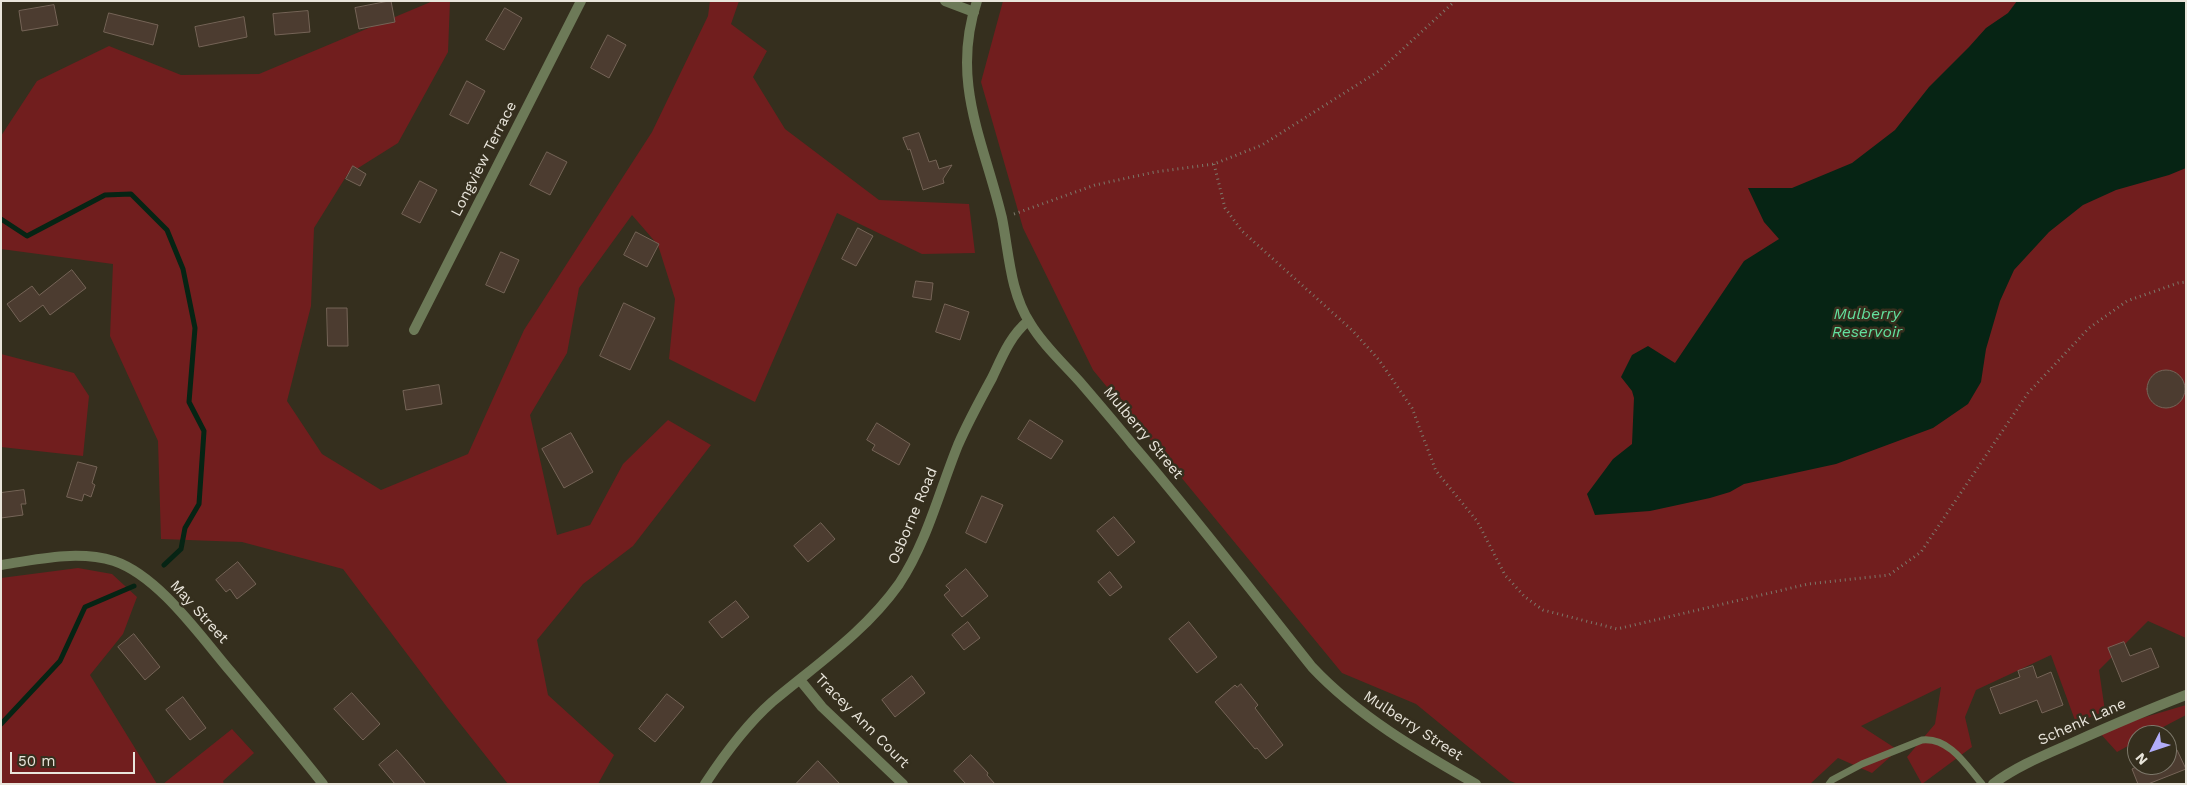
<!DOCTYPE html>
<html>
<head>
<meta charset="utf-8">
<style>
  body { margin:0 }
  #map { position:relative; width:2187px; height:785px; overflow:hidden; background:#352f1e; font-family:"Work Sans",sans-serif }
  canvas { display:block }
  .frame { position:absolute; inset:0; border:2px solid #e9e5db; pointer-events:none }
  .north { position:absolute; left:2127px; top:725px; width:50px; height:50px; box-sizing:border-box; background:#352f1e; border:1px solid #7d786a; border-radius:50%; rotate:229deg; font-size:14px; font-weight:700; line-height:20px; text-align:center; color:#e9e5db }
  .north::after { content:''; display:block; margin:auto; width:18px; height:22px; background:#b1adfa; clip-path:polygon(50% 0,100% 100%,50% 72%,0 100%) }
  .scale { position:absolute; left:10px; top:752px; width:125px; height:22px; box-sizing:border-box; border:2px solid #e9e5db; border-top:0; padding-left:6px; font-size:15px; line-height:18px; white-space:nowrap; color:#e9e5db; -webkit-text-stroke:4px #352f1e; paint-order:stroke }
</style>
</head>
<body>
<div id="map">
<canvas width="2187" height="785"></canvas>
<div class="frame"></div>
<div class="north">N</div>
<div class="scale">50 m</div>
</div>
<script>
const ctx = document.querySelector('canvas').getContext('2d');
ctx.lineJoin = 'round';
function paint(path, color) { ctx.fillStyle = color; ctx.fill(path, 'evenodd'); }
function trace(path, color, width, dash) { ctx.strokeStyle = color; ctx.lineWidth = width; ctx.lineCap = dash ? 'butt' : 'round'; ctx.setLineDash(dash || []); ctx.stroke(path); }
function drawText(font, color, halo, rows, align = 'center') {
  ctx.font = font + ' "Work Sans",sans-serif'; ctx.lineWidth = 5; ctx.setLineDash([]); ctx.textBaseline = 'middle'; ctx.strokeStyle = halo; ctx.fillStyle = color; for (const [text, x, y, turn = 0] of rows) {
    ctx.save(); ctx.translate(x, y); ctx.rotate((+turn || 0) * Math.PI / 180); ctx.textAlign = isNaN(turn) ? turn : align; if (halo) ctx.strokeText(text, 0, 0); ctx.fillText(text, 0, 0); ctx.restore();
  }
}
paint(new Path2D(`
  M433 1H450L448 52 398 143 347 175 314 228 311 306 287 401 322 454 381 490 468 454 524 330 652 132 708 16 710 1H739L731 24 767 51 753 77 785 129 879 200 969 204 975 253 922 254 837 213 755 402 669 359 675 299 658 245 632 215 579 288 567 353 530 415 557 535 590 525 623 464 668 420 711 445 633 546 583 584 537 640 548 695 614 755 598 784H508L447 707 343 569 242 542 161 539 158 441 110 336 113 264 1 249V136L37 81 109 46 181 75 259 74Z
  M1003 1H2186V638L2148 621 2099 670 2105 711 2076 723 2051 655 1976 690 1965 717 1972 747 1922 784 1907 757 1935 724 1941 687 1861 726 1898 750 1872 773 1838 758 1810 784H1518L1510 781 1416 704 1342 673 1093 370 1023 228 981 82Z
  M1 354 74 373 89 396 83 456 1 447Z
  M78 568 112 574 137 597 123 634 90 675 157 784H1V578Z
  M2186 705V715L2148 735H2137V741L2117 752 2098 731Z
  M232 729 254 753 223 781 224 784H163Z`), '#711e1e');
paint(new Path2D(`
  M2017 1H2186V168L2169 175 2116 190 2083 205 2049 232 2014 270 2000 301 1986 349 1981 382 1968 404 1933 428 1836 464 1744 484 1730 492 1710 498 1650 511 1595 515 1587 494 1613 459 1632 444 1634 398 1632 391 1621 377 1632 355 1648 346 1675 363 1744 261 1779 239 1764 222 1748 188H1792L1852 163 1895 130 1929 87 1969 47 1986 28 2008 13Z`), '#062414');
trace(new Path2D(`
  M1 219 27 236 105 195 131 194 167 230 183 269 195 328 189 402 204 431 199 504 185 528 181 549 164 565
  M1 724 60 661 85 607 134 586`), '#062414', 5);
const building = new Path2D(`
  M391 1 395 22 359 29 355 8Z
  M54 5 58 25 22 31 19 11Z
  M505 8 522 18 504 50 486 40Z
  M308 11 310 32 275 35 273 14Z
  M109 13 158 25 153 45 104 32Z
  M244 17 247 37 199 47 195 27Z
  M608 35 626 45 609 78 591 68Z
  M467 81 485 91 468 124 450 115Z
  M919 133 929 162 936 160 939 169 952 165 943 179 944 183 923 190 910 149 908 150 903 138Z
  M547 152 567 162 550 195 530 185Z
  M353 166 366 174 360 186 346 179Z
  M420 181 437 190 420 223 402 214Z
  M858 228 873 236 856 266 842 259Z
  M636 232 659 244 647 267 624 255Z
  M501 252 519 260 504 293 486 285Z
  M72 270 86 288 50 315 43 305 20 322 7 304 32 286 39 295Z
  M916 281 933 283 931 300 913 297Z
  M624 303 655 318 630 370 600 356Z
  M945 304 969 312 960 340 936 332Z
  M327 308H347L348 346H328Z
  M2147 389a19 19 0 1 1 38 0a19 19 0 1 1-38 0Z
  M439 385 442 404 406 410 403 391Z
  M1030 420 1063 441 1051 459 1018 439Z
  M877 423 910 444 899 465 872 450 875 445 867 440Z
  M571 433 593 472 564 488 542 449Z
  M78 462 97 467 92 483 95 485 91 497 84 494 82 501 67 497Z
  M24 490 26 504H21L23 515 1 518V493Z
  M982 496 1003 505 986 543 966 533Z
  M1114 517 1135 542 1118 556 1097 531Z
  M821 523 835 539 808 562 794 546Z
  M238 562 256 584 237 599 230 589 226 592 216 580Z
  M966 569 988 596 962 617 944 595 950 590 946 586Z
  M1110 572 1122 587 1110 596 1098 582Z
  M736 601 749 617 722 638 709 622Z
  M968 622 980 638 964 650 952 635Z
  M1189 622 1217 657 1197 673 1169 639Z
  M134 634 160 667 145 680 118 647Z
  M2124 642 2130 656 2151 648 2159 667 2122 682 2108 648Z
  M2033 666 2037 678 2051 672 2063 705 2042 713 2037 700 2000 714 1990 688 2020 677 2018 671Z
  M912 676 925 693 895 717 882 700Z
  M1241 684 1258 705 1255 708 1283 745 1266 759 1257 748 1255 749 1215 702 1235 685 1237 687Z
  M352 693 380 724 363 740 334 709Z
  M667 694 684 707 655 742 639 729Z
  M183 697 206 728 190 740 166 710Z
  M397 750 405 759 426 784H395L379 765Z
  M2177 750 2186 769 2148 784H2138L2132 769 2140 765H2167V754Z
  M971 755 988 773 987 775 995 784H966L954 771Z
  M818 761 840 784H796Z`);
paint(building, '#4c3c30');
trace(building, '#756457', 1);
trace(new Path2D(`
  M1214 164 1225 208 1242 231 1353 331 1379 360 1412 408 1436 471 1477 521 1505 575 1525 597 1543 610 1617 629 1808 584 1889 575 1921 552 2028 393 2089 328 2127 301 2178 283 2186 282
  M1014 214 1095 185 1155 172 1214 164 1262 145 1379 71 1455 1`), '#7d786a', 3, [1, 4]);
trace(new Path2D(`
  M1829 784 1832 780 1862 764 1922 740C1949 737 1966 765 1982 784`), '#6d7a58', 7);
trace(new Path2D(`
  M945 1 974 12
  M414 330 581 1
  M800 680 822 707 903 784
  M705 784C724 755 746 725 772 702 816 665 865 632 899 584 927 542 939 492 958 445 968 422 980 400 992 378 1002 357 1010 336 1028 321
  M1993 784C2017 766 2045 755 2072 743 2110 726 2147 710 2186 695`), '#6d7a58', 10);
trace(new Path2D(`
  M977 1C950 82 984 142 1002 218 1009 253 1010 292 1030 323 1043 345 1063 363 1080 382 1098 403 1116 424 1133 445 1195 517 1253 593 1312 667 1358 716 1418 751 1476 784
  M1 565C38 559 78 550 114 561 159 576 201 637 231 672 262 709 293 746 323 784`), '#6d7a58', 10);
drawText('15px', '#e9e5db', '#352f1e', [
  ["Longview Terrace",484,159,-63],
  ["Mulberry Street",1143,433,50],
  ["Osborne Road",913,516,-67],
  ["May Street",199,612,48],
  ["Tracey Ann Court",862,721,45],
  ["Schenk Lane",2082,722,-24],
  ["Mulberry Street",1413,726,33]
]);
drawText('italic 16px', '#63e19e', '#352f1e', [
  ["Mulberry",1867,314],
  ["Reservoir",1867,332]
]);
</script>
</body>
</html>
